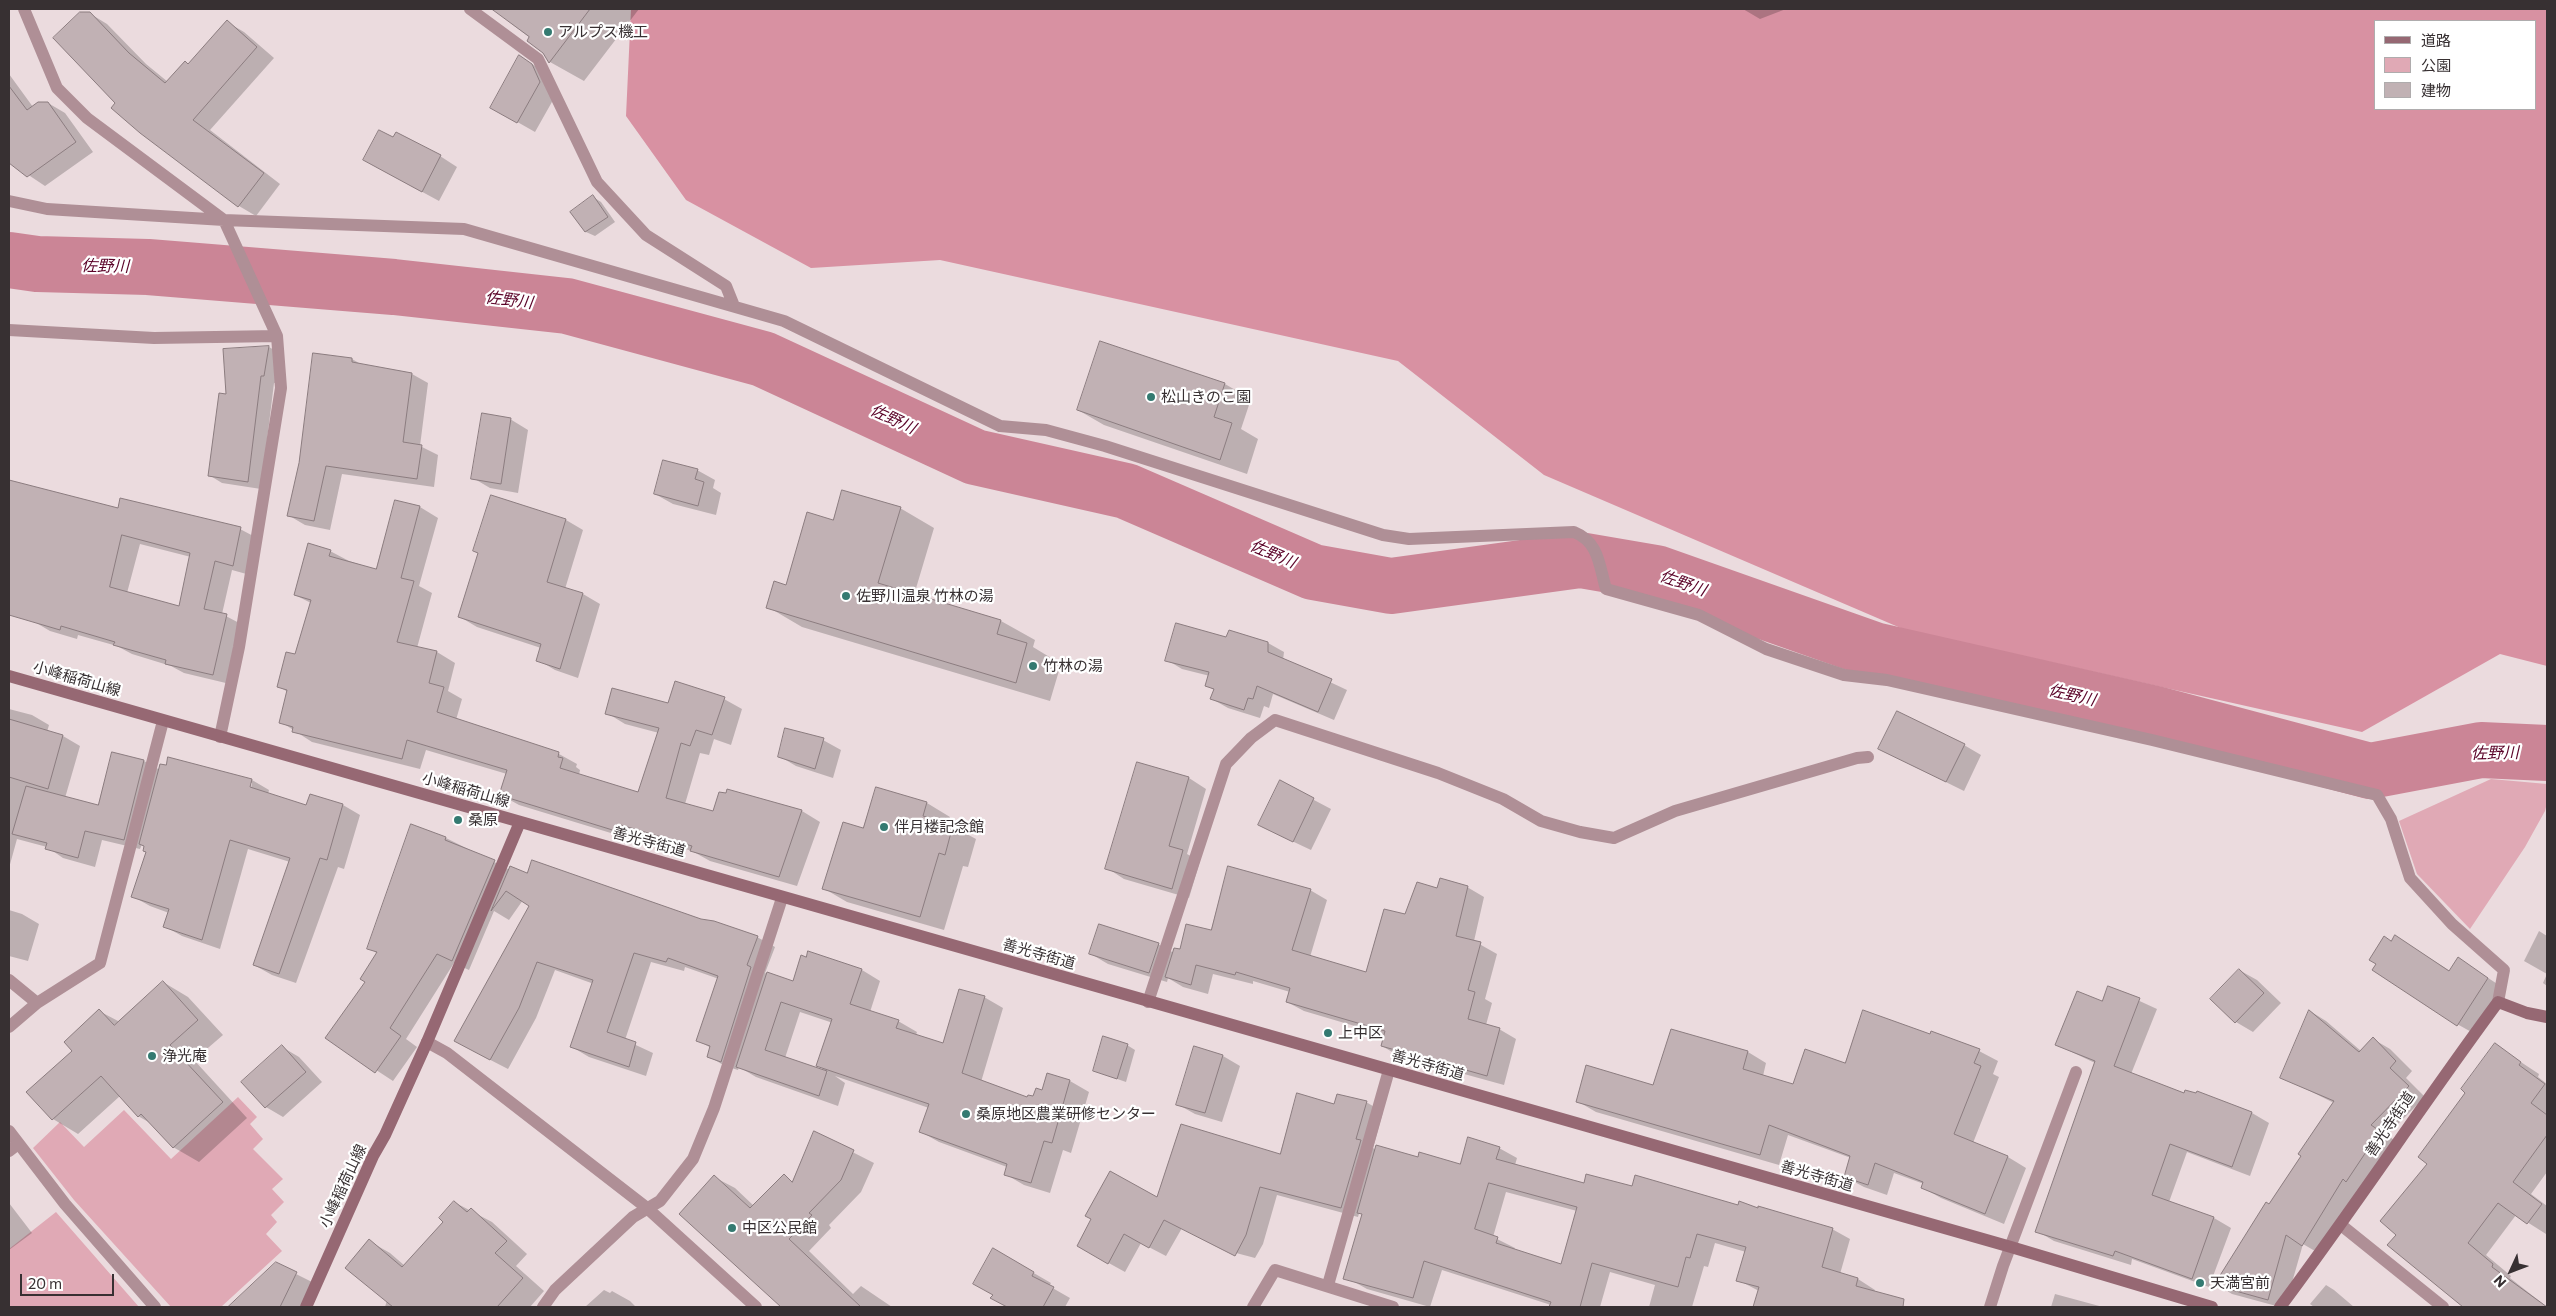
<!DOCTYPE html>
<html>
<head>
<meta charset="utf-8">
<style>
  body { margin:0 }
  #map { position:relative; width:2556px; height:1316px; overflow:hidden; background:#ebdbde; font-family:Commissioner,"Noto Sans JP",sans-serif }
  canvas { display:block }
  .frame { position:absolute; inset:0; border:10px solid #373032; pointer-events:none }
  .legend { position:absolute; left:2374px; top:20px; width:162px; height:90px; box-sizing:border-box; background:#fff; border:1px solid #afacad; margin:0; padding:6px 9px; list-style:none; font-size:15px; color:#373032 }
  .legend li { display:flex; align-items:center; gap:10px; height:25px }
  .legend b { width:25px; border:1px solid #afacad }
  .north { position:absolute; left:2486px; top:1246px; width:50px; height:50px; -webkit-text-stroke:4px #fff; paint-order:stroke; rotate:227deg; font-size:14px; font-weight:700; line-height:20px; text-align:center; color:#373032 }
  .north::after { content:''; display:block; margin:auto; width:18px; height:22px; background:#373032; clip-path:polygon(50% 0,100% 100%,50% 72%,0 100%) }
  .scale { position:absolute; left:20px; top:1274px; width:94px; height:22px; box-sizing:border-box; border:2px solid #373032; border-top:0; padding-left:6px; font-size:15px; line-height:18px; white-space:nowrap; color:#373032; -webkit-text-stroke:4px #fff; paint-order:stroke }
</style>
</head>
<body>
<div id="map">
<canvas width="2556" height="1316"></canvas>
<div class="frame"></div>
<ul class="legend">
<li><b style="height:6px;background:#966873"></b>道路</li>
<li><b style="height:14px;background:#e0a9b5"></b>公園</li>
<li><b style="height:14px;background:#c1b1b4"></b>建物</li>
</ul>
<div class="north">N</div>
<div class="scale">20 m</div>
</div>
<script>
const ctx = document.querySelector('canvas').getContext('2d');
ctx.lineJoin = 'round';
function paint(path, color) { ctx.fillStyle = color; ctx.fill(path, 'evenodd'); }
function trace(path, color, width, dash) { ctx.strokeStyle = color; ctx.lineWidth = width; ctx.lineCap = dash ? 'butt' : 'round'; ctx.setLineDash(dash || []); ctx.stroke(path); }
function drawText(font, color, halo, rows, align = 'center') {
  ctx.font = font + ' Commissioner,"Noto Sans JP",sans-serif'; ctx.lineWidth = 4.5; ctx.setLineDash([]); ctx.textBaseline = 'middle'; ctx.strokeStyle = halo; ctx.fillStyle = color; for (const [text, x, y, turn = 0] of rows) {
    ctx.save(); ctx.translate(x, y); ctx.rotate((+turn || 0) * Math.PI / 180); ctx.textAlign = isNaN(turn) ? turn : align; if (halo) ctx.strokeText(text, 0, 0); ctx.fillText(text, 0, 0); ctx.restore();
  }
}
paint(new Path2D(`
  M2491 779 2547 784V803L2545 811 2525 847 2470 929 2417 874 2399 821Z
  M238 1097 257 1117 250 1124 263 1139 253 1149 283 1179 272 1189 284 1202 271 1215 277 1222 266 1234 282 1251 221 1307H171L74 1200 33 1148 60 1122 84 1147 124 1110 171 1159Z
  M56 1212 139 1307H9V1249Z`), '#e0a9b5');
paint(new Path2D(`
  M631 9H2547V666L2500 654 2362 732 1903 629 1544 475 1398 361 940 260 811 268 686 200 626 116ZM2375 21H2535V109H2375Z`), '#d891a2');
paint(new Path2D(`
  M494 9H639L584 81 550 62 531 37Z
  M1743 9H1786L1760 19Z
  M89 13 107 24 146 64 168 82 189 65 227 22 244 32 274 58 210 130 280 184 256 216 239 206 141 132 116 103Z
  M520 57 537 67 557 93 535 132 491 107Z
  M9 74 33 107 48 103 65 113 93 152 45 186 9 162Z
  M440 156 457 167 439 201 382 170Z
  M593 197 601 202 615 222 595 236 586 232 572 212Z
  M1101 342 1225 384 1251 399 1241 429 1258 439 1247 474 1104 425 1078 410Z
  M269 347 281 354 277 383H274L261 489 222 483 209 475 227 395Z
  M352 359 364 366 412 374 428 383 420 446 438 455 434 487 342 474 330 530 305 525 288 515Z
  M510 419 528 430 518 493 490 488 473 478Z
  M697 470 715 480 713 488 721 493 716 515 673 504 655 494Z
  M9 481 119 510 240 529 257 538 250 575 232 570 222 614 243 625 230 684 184 673 171 666 132 654 117 646 78 635 77 639 50 631 33 621 13 550 9 567ZM140 544 191 557 179 607 127 593Z
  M491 497 566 520 583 530 565 589 583 594 600 604 578 678 555 670 538 660 541 648 477 627 460 617 479 554Z
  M396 501 420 507 438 518 419 586 432 593 417 648 437 652 455 663 448 691 462 699 456 720 559 754 577 764 576 767 580 770 579 775 639 793 659 733 625 724 607 713 724 699 742 709 731 745 714 739 709 755 700 753 685 804 714 813 728 790 802 811 820 822 797 886 710 861 692 851 639 835 637 841 519 805 501 795 507 774 426 750 420 769 312 742 281 722 288 692 279 687 296 656 311 603 295 595 330 551 349 561 377 570Z
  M900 508 934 528 914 595 1001 621 1035 640 1033 647 1061 664 1050 701 802 627 768 607 787 586 834 522Z
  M1227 639 1268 643 1284 652 1283 660 1347 690 1334 720 1273 694 1269 708 1264 706 1260 718 1228 708 1212 699 1214 690 1207 686 1210 676 1182 669 1167 660Z
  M9 709 32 715 49 725 47 732 63 736 80 746 65 798 99 807 113 754 144 761 160 770 166 767 169 759 252 780 269 790 268 794 307 807 343 805 360 815 344 869 338 867 296 983 272 975 254 965 290 862 248 849 220 949 182 936 164 926 169 913 150 906 132 896 147 852 146 847 142 844 140 849 102 840 95 867 63 858 47 847 17 839 9 868ZM250 783H252L250 794Z
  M823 740 841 750 833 778 796 766 779 756Z
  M1964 745 1981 755 1964 791 1897 758Z
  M1189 778 1206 789 1187 854 1200 861 1189 898 1124 879 1107 868Z
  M1280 782 1331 809 1311 850 1277 834Z
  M877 789 927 803 950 817 948 824 976 839 968 867 963 866 944 930 847 902 823 888 864 829Z
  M412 826 446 838 510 870 757 937 775 947 765 973 794 983 862 970 880 981 870 1012 898 1021 917 1032 916 1035 944 1044 984 997 1003 1008 981 1082 1028 1099 1034 1098 1043 1091 1048 1075 1070 1081 1089 1092 1071 1153 1063 1150 1050 1193 1024 1185 1005 1174 1007 1167 939 1142 921 1132 929 1108 835 1076 845 1083 838 1106 756 1077 739 1067 738 1070 725 1066 708 1056 711 1048 697 1040 719 979 685 967 684 971 651 962 625 1040 653 1053 646 1076 589 1057 572 1047 594 984 555 970 536 1018 508 1069 473 1051 531 905 523 900 509 920 494 911 469 970 454 963 406 1039 417 1047 393 1081 327 1038 366 982 378 954 369 948ZM800 1012 833 1023 818 1065 828 1073 785 1058Z
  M1467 887 1484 897 1474 941 1497 954 1485 999 1492 1003 1486 1025 1499 1029 1516 1039 1504 1085 1399 1056 1382 1046 1385 1035 1304 1011 1287 1002 1290 992 1253 981V984L1213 974 1208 994 1183 987 1168 978 1167 982 1108 964 1091 954 1158 944 1174 953 1212 931 1310 890 1327 900 1310 957 1367 974 1406 916 1438 889Z
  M9 910 22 914 39 924 28 961 9 956Z
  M2539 931 2547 936V986L2543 983 2547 974 2524 961Z
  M2396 937 2450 971 2459 959 2505 989 2475 1034 2457 1024 2392 942Z
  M2239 970 2257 980 2281 1003 2253 1032 2236 1022Z
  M163 982 188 997 223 1035 194 1060 247 1118 199 1162 173 1147 152 1124 138 1116 120 1096 78 1134 53 1119 28 1092 74 1051 99 1011 120 1022Z
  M2109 987 2157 1009 2131 1074 2184 1095H2197L2198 1093 2252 1113 2269 1123 2250 1176 2187 1152 2169 1202 2214 1218 2231 1228 2209 1287 2132 1259 2131 1265 2054 1241 2037 1231 2095 1063 2057 1045 2103 1003Z
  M2310 1011 2326 1021 2361 1051 2373 1039 2390 1049 2412 1071 2406 1078 2425 1097 2387 1135 2397 1142 2320 1254 2303 1244 2285 1307H2280L2232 1294 2216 1284 2302 1155 2334 1103 2282 1077Z
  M1127 1045 1135 1050 1126 1082 1094 1071Z
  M2495 1045 2539 1074 2538 1077 2547 1084V1172L2531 1194 2547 1206V1233L2546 1234 2516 1215 2486 1255 2511 1276 2510 1278 2547 1307H2465L2389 1245 2398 1234 2429 1163Z
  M282 1047 299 1057 322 1082 283 1117 266 1107 243 1082Z
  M1979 1051 1998 1061 1993 1074 1999 1077 1973 1143 2008 1157 2026 1168 2004 1224 1941 1198 1923 1188 1924 1184 1894 1173 1887 1195 1864 1187 1845 1177 1851 1158 1788 1135 1779 1165 1596 1112 1577 1101 1654 1086 1748 1052 1766 1063 1763 1076 1794 1085 1846 1065Z
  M1223 1056 1240 1066 1222 1122 1195 1114 1177 1104Z
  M1366 1102 1383 1112 1373 1148 1376 1150 1461 1165 1499 1148 1517 1158 1515 1165 1584 1184 1632 1188 1739 1206 1832 1229 1850 1239 1840 1274 1858 1279 1875 1290 1874 1293 1887 1296 1905 1307H1754L1759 1291 1738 1280 1746 1252 1715 1243 1708 1267 1704 1266 1692 1307H1649L1655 1285 1610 1272 1600 1307H1551V1305L1442 1270 1430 1307 1367 1289 1349 1279 1376 1219 1360 1210 1358 1217 1277 1195 1263 1244 1255 1258 1221 1249 1182 1228 1166 1256 1141 1243 1125 1272 1078 1246 1158 1198 1281 1155 1334 1105ZM1506 1192 1577 1211 1562 1266 1514 1250 1515 1248 1493 1237Z
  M815 1133 874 1163 861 1192 829 1225 831 1228 809 1251 853 1294 861 1286 892 1307H783L743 1269 714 1177 735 1188 754 1206 784 1176 793 1182Z
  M454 1202 492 1222 527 1254 516 1266 544 1291 530 1307H385L387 1300 369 1241 390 1253 405 1266 445 1222Z
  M9 1203 32 1233 9 1250Z
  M994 1250 1051 1283 1049 1286 1070 1298 1065 1307H1016L975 1284Z
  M276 1264 314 1283 302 1307H229Z
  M2326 1285 2334 1290 2354 1307H2314L2310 1304Z
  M604 1290 610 1293 612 1291 630 1301 636 1307H585Z
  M2055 1294 2103 1307H2051Z`), '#0003');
trace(new Path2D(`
  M9 260 37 264 148 267 394 287 567 306 763 359 975 457 1126 491 1313 572 1391 586 1580 560 1656 573 1874 650 2156 714 2370 771 2481 750 2547 753`), '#cb8596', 56);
const building = new Path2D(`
  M492 9H590L549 63 543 53 527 41 529 37Z
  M80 12H90L129 53 165 83 185 61 188 64 227 20 257 47 193 120 264 173 238 207 140 133 111 108 115 103 53 38Z
  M519 55 532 64 540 82 517 123 490 108Z
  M9 86 27 110 38 102H48L76 142 27 177 9 163Z
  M379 130 393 137 396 132 441 155 422 192 363 160Z
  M593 195 608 217 585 232 570 212Z
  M1100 341 1225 383 1214 417 1232 423 1220 460 1077 410Z
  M269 346 264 376H261L248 482 208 476 219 393 226 394 223 349Z
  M313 353 352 358V362L412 373 403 442 422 445 417 479 326 466 314 521 287 516 299 463Z
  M482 413 511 418 501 484 471 479Z
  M663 460 698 469 695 479 704 482 698 506 654 494Z
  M9 480 118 508 120 498 241 527 233 566 215 561 204 609 227 614 213 675 165 664 166 660 113 645 115 642 61 626 60 630 9 615ZM122 535 190 553 179 606 110 587Z
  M842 490 901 507 878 583 1001 620 997 634 1027 643 1016 683 766 608 774 581 786 585 807 512 833 520Z
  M491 495 566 519 547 582 583 593 560 669 536 661 541 644 458 617 478 553 473 551Z
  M395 500 420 506 401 578 414 581 397 642 437 651 429 683 444 687 437 712 559 752 558 757 563 758 560 768 638 792 659 728 605 714 612 688 668 703 675 681 725 697 712 735 696 730 690 746 681 743 666 798 713 811 719 792 726 793 727 789 802 810 779 877 690 851 692 846 621 825 619 832 499 795 507 770 407 740 402 759 292 732 293 727 279 723 287 690 277 687 286 652 295 654 311 600 294 595 308 543 331 550 329 556 376 569Z
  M1176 623 1226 637 1229 630 1268 642V652L1332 679 1318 712 1257 686 1253 699 1248 698 1244 710 1210 699 1214 689 1205 686 1209 672 1165 661Z
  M1897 711 1965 744 1946 782 1878 749Z
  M9 719 63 735 48 789 9 777Z
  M785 728 824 738 815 769 778 757Z
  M112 752 144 760 124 840 85 831 78 858 45 849 47 843 12 834 26 786 98 805Z
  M168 757 252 779 250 787 306 805 310 794 343 804 327 860 320 858 279 974 253 965 290 858 230 840 202 940 163 927 169 909 131 897 146 852 143 851 144 846 139 844 160 764 166 765Z
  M1137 762 1189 777 1169 846 1183 850 1172 889 1105 869Z
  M1280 780 1314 798 1293 842 1258 825Z
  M876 787 927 802 923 816 953 825 945 855 939 853 920 917 822 889 843 822 863 828Z
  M411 824 446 837 445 840 495 860 452 961 437 954 390 1028 401 1036 375 1073 325 1038 365 982 360 979 377 952 367 949Z
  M532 860 701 919 714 921 758 936 747 965 751 967 721 1062 707 1057 710 1046 696 1041 718 976 668 958 666 962 634 953 607 1032 636 1042 629 1067 570 1047 593 980 537 962 519 1008 490 1060 454 1041 529 906 506 891 491 911 510 866 527 873Z
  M1228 866 1311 889 1292 950 1366 972 1384 909 1405 914 1417 882 1437 888 1440 878 1468 886 1456 936 1481 942 1468 990 1475 992 1468 1019 1500 1028 1487 1076 1381 1046 1385 1031 1286 1002 1290 988 1236 972 1235 975 1196 965 1191 985 1165 977 1174 948 1180 949 1186 924 1211 930Z
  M1099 924 1159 943 1149 973 1089 954Z
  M2395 935 2449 971 2458 957 2488 978 2457 1026 2372 970 2376 964 2369 960 2384 936 2391 941Z
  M808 951 862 969 850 1004 899 1020 896 1028 943 1043 959 989 985 996 962 1073 1027 1097 1028 1095 1033 1096 1036 1088 1042 1090 1047 1073 1070 1080 1052 1143 1044 1141 1031 1183 1004 1175 1007 1164 919 1132 929 1104 816 1066 832 1019 781 1002 765 1050 827 1071 819 1096 736 1067 767 972 793 981 801 955 806 957Z
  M2239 969 2264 993 2235 1023 2210 999Z
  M163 981 198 1020 170 1045 223 1102 173 1148 141 1114 138 1117 101 1076 52 1120 26 1092 72 1051 64 1042 99 1009 114 1025Z
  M2108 986 2140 998 2114 1066 2184 1093 2185 1090 2196 1093 2197 1091 2252 1112 2232 1167 2170 1144 2152 1195 2214 1217 2192 1279 2115 1251 2113 1256 2035 1232 2095 1061 2055 1045 2077 991 2102 1001Z
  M1863 1010 1930 1034 1931 1031 1980 1049 1974 1063 1981 1066 1954 1134 2008 1156 1985 1214 1921 1188 1923 1182 1875 1163 1868 1185 1844 1177 1850 1156 1769 1125 1760 1155 1576 1102 1586 1065 1653 1085 1671 1029 1748 1051 1743 1069 1793 1084 1805 1049 1845 1063Z
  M2309 1010 2359 1052 2373 1037 2396 1061 2390 1068 2409 1086 2371 1125 2380 1131 2346 1182 2343 1179 2302 1246 2286 1235 2268 1300 2214 1285 2266 1202 2269 1204 2301 1156 2298 1154 2334 1101 2280 1078Z
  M1103 1036 1128 1044 1117 1079 1093 1071Z
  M2495 1043 2521 1062 2519 1065 2545 1084 2531 1103 2547 1115V1135L2513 1182 2542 1204 2527 1224 2498 1203 2468 1243 2493 1264 2492 1267 2547 1307H2463L2387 1245 2396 1235 2380 1221 2427 1164 2418 1157 2465 1093 2461 1089Z
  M282 1045 306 1072 265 1108 241 1082Z
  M1194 1046 1223 1055 1205 1113 1176 1105Z
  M1297 1093 1334 1104 1337 1094 1367 1101 1356 1139 1361 1140 1341 1208 1260 1187 1246 1235 1235 1256 1164 1220 1149 1248 1124 1234 1108 1264 1077 1246 1091 1219 1085 1216 1110 1171 1157 1197 1181 1124 1280 1154Z
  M814 1131 854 1150 841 1180 809 1213 812 1215 789 1239 861 1307H781L679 1214 714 1175 750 1208 784 1174 792 1182Z
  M1468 1137 1500 1147 1496 1159 1584 1183 1586 1174 1632 1186 1635 1175 1738 1205 1739 1201 1758 1208V1206L1833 1228 1822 1267 1858 1278 1856 1286 1904 1299 1903 1307H1753L1759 1287 1736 1281 1746 1247 1697 1234 1690 1258 1686 1257 1678 1287 1592 1263 1580 1307H1549L1551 1302 1424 1261 1413 1298 1343 1279 1362 1214 1357 1213 1376 1145 1418 1157 1419 1152 1460 1164ZM1489 1183 1577 1207 1561 1264 1496 1243 1498 1237 1475 1229Z
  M454 1201 467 1212 471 1208 507 1241 495 1253 523 1278 497 1307H393L345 1268 369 1239 402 1267 443 1222 439 1218Z
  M993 1248 1034 1272 1032 1276 1054 1287 1043 1307H1007L990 1298 993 1295 973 1284Z
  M276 1262 297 1272 280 1307H228Z`);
paint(building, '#c1b1b4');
trace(building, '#8b7c7f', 1);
trace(new Path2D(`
  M1148 1002 1226 764 1251 738 1275 720 1438 773 1503 799 1541 821 1580 832 1614 838 1675 811 1857 758 1868 757
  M9 1131 65 1204 155 1307
  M2341 1225 2443 1307
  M1328 1285 1389 1070
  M543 1307 555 1290 633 1217 660 1201 693 1159 714 1108 782 898
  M1253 1307 1275 1270 1393 1307`), '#af8f96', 12);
trace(new Path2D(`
  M24 9 57 88 87 118 224 220 277 336 281 388 239 647 220 737
  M470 9 538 59 597 182 646 235 726 286 734 306
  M9 201 47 209 224 220 464 229 784 321 1000 426 1046 430 1105 446 1383 535 1409 539 1574 532C1599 542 1599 565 1606 589L1699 615 1766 649 1844 675 1887 680 2152 740 2377 795 2391 819 2410 878 2452 924 2504 970 2498 1002
  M9 330 154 338 277 336
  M9 980 37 1003 100 963 163 721
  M9 1027 37 1003
  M427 1042 447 1053 647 1208 756 1307
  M9 1151 18 1144
  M1990 1307 2003 1266 2076 1072`), '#af8f96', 12);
trace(new Path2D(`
  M9 676 2011 1247 2212 1307
  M306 1307 373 1156 385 1135 427 1042 520 822
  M2280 1307C2355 1207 2424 1102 2498 1002L2527 1013 2547 1017`), '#966873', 12);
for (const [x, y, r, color] of [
  [548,32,5,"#347a71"],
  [1151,397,5,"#347a71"],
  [846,596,5,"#347a71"],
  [1033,666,5,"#347a71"],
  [458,820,5,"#347a71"],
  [884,827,5,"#347a71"],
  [1328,1033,5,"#347a71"],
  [152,1056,5,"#347a71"],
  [966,1114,5,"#347a71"],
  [732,1228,5,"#347a71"],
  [2200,1283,5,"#347a71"]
]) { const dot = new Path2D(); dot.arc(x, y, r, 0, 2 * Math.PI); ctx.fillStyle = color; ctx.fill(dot); trace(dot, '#fff', 2); }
drawText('15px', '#373032', '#fff', [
  ["アルプス機工",558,32],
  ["松山きのこ園",1161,397],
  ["佐野川温泉 竹林の湯",856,596],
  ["竹林の湯",1043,666],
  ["桑原",468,820],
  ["伴月楼記念館",894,827],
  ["上中区",1338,1033],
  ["浄光庵",162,1056],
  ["桑原地区農業研修センター",976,1114],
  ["中区公民館",742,1228],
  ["天満宮前",2210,1283]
], 'left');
drawText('15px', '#373032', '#fff', [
  ["小峰稲荷山線",77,679,16],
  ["小峰稲荷山線",466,790,16],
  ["善光寺街道",649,842,15],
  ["善光寺街道",1039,954,16],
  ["善光寺街道",1428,1065,16],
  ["善光寺街道",2390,1124,-56],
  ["善光寺街道",1817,1176,16],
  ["小峰稲荷山線",343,1186,-65]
]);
drawText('italic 16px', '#5b0429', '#fff', [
  ["佐野川",105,266,1],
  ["佐野川",509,300,7],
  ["佐野川",893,419,25],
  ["佐野川",1273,554,23],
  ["佐野川",1683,583,19],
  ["佐野川",2072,695,13],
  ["佐野川",2495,753,-1]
]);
</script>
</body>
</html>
